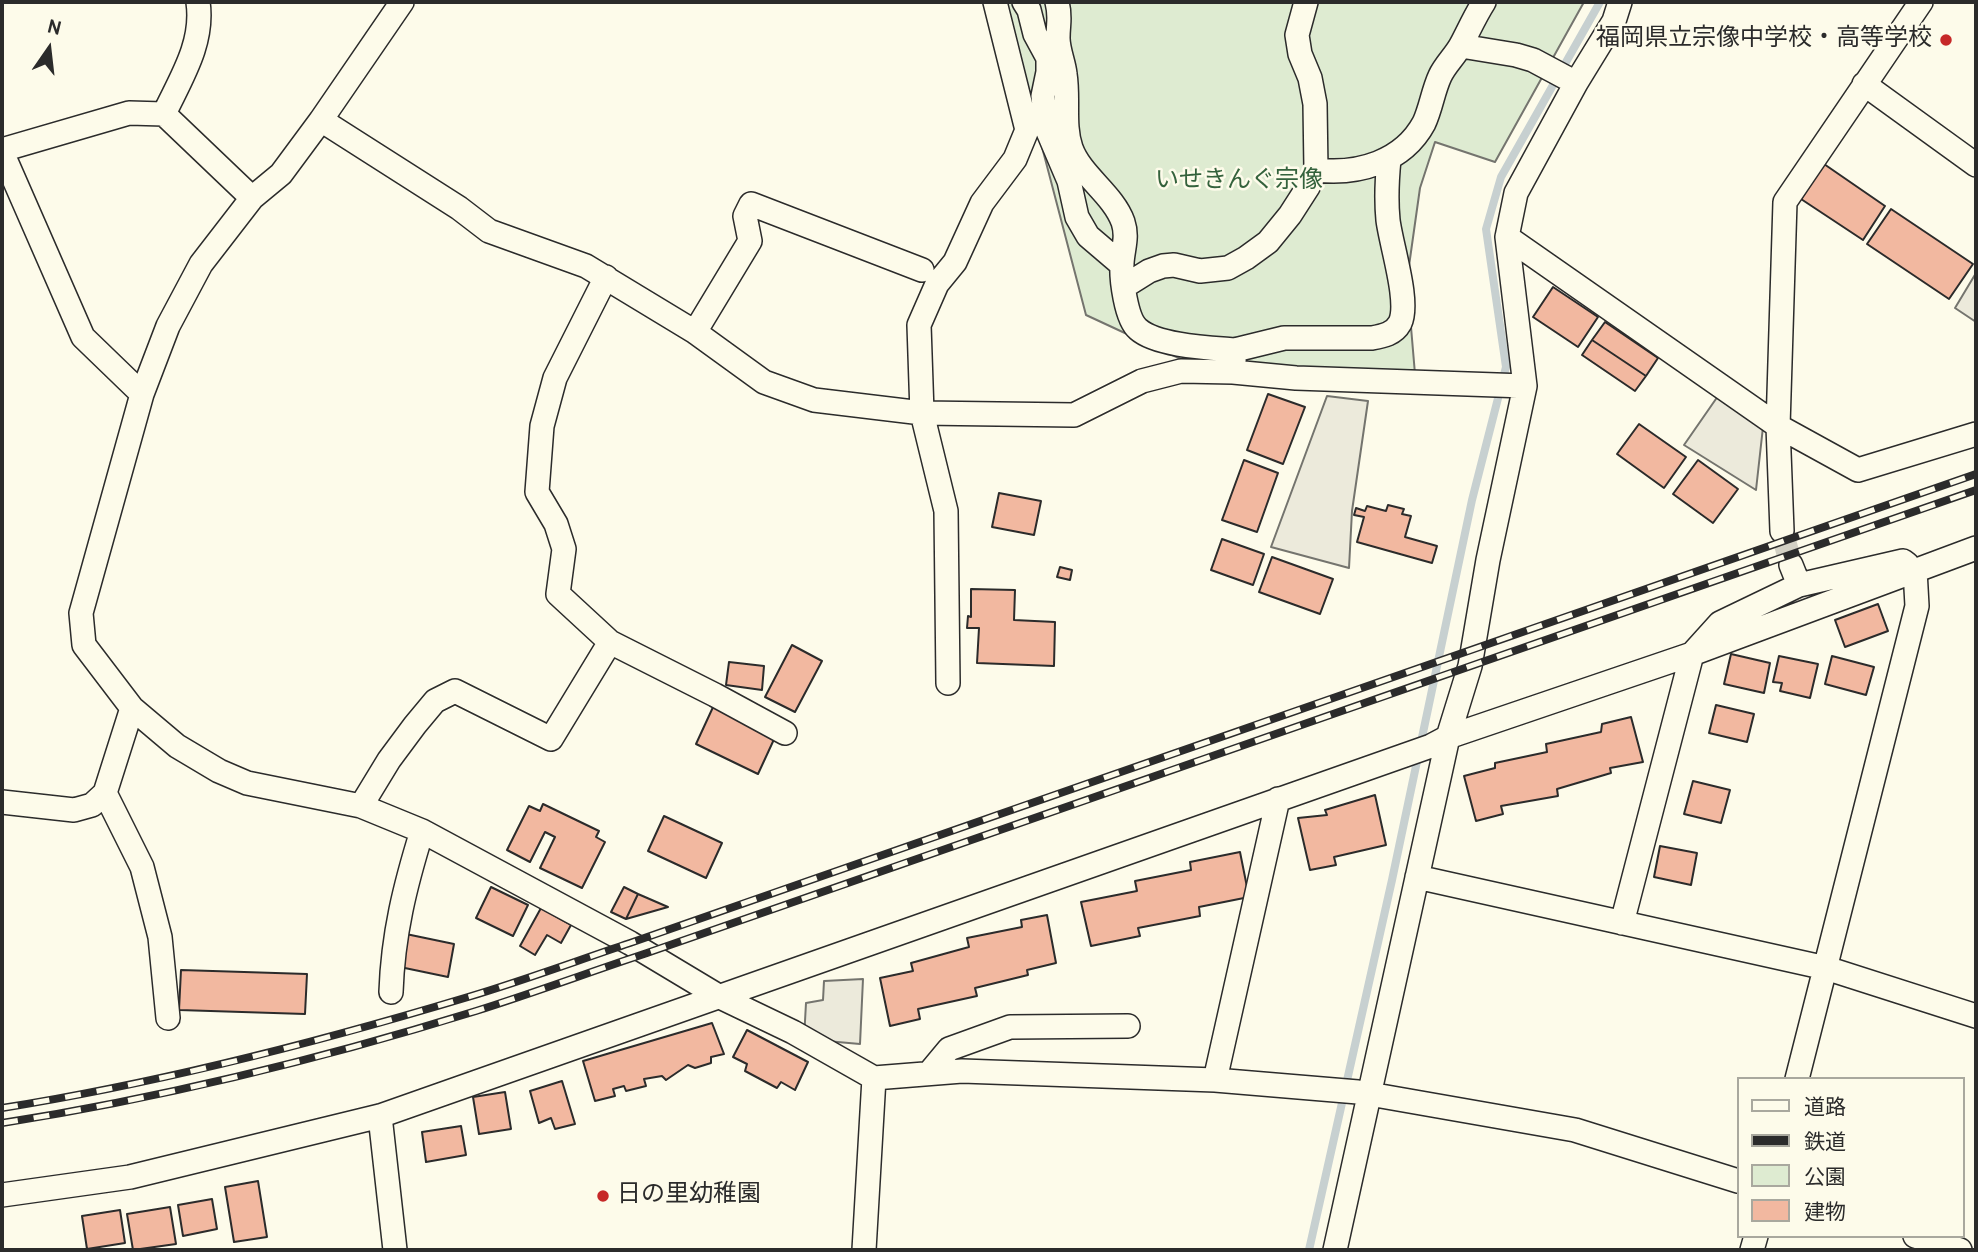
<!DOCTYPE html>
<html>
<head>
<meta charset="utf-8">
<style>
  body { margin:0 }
  #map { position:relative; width:1978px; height:1252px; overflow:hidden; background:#fdfbea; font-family:Overpass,"Noto Sans JP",sans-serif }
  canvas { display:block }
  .frame { position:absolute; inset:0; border:4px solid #2b2b2b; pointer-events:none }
  .legend { position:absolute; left:1737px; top:1077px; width:228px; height:161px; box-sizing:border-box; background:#fdfbea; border:2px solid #a9a89e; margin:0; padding:9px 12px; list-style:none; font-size:21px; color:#2b2b2b }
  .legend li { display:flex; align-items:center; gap:14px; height:35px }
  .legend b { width:35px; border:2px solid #a9a89e }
  .north { position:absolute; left:14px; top:14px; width:70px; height:70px; -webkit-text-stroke:5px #fdfbea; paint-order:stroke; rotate:14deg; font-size:19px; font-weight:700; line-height:28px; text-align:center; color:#2b2b2b }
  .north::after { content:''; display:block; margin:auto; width:24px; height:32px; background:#2b2b2b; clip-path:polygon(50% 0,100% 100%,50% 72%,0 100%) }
</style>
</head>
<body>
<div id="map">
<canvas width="1978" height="1252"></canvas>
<div class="frame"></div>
<ul class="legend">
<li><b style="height:9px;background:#fdfbea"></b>道路</li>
<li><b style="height:9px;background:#2b2b2b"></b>鉄道</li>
<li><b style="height:19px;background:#deebd1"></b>公園</li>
<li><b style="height:19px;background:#f2b8a0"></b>建物</li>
</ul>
<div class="north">N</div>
</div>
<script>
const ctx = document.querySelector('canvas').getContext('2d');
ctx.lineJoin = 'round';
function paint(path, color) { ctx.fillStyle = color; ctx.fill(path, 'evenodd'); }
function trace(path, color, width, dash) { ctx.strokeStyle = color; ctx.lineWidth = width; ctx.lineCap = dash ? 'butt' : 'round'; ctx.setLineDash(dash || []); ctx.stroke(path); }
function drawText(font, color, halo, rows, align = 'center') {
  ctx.font = font + ' Overpass,"Noto Sans JP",sans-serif'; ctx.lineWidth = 5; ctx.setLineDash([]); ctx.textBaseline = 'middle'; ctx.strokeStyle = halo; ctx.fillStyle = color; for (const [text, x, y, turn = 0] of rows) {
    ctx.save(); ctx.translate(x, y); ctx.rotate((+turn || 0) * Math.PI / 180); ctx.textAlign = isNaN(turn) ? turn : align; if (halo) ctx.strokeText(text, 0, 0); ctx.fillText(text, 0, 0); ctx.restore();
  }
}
const green = new Path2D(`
  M1004 2H1584L1495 162 1435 142 1420 188 1407 280 1415 374 1183 360 1086 315Z`);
paint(green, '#deebd1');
trace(green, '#74746e', 2);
const parking = new Path2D(`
  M1976 273V322L1955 308Z
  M1327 396 1368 401 1352 511 1349 568 1271 547Z
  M1718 396 1763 427 1756 490 1684 445Z
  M863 979 860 1044 804 1039 806 1003 823 1000 824 981Z`);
paint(parking, '#eceadb');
trace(parking, '#74746e', 2);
trace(new Path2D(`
  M1309 1250 1392 880 1472 500 1506 367 1486 229 1501 177 1600 2`), '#c7d0d0', 8);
const building = new Path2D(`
  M1824 164 1885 206 1863 240 1801 199Z
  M1891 209 1973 264 1949 299 1867 244Z
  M1553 287 1598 317 1578 347 1533 317Z
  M1605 322 1658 358 1646 376 1592 340Z
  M1592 340 1646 376 1635 391 1582 355Z
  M1268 394 1305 407 1283 464 1247 450Z
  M1639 424 1686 457 1664 488 1617 454Z
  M1244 460 1278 473 1257 532 1222 520Z
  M1698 460 1738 489 1713 523 1673 494Z
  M999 493 1041 501 1034 535 992 527Z
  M1388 505 1404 509 1402 514 1411 516 1405 537 1437 546 1432 563 1357 542 1364 517 1354 515 1356 508 1365 511 1367 506 1386 511Z
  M1222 539 1264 554 1253 585 1211 570Z
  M1272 557 1333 579 1320 614 1259 592Z
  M1060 567 1072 570 1070 580 1057 577Z
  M971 589 1015 590 1014 620 1055 622 1054 666 977 663 979 628H967L968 616 971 617Z
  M1878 604 1888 631 1845 647 1835 620Z
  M792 645 822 661 795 712 765 697Z
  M1731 654 1770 663 1764 693 1724 684Z
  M1779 656 1818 664 1810 698 1780 691 1782 683 1773 682Z
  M1832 656 1874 667 1866 695 1825 684Z
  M729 662 764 666 762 690 726 685Z
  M714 705 776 735 758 774 696 744Z
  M1716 705 1754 714 1747 742 1709 733Z
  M1631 717 1643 762 1610 768 1611 773 1557 789 1558 796 1501 806 1503 814 1476 821 1464 776 1495 768V763L1547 752 1546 744 1601 732 1602 724Z
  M1693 781 1730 790 1721 823 1684 814Z
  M1375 795 1386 845 1334 857 1336 865 1310 870 1298 818 1327 815 1325 810Z
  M543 804 599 831 596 837 605 842 582 888 540 868 555 837 545 832 530 862 507 850 529 806 540 811Z
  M664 816 722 843 706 878 648 851Z
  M1660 846 1697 853 1691 885 1654 877Z
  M1240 852 1249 897 1199 907 1200 916 1138 928 1140 936 1091 946 1081 902 1137 891 1135 881 1191 870 1190 862Z
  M491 887 528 905 513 936 476 918Z
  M624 887 638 894 626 919 611 912Z
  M638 894 668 907 626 919Z
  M541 908 571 925 561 943 547 935 535 955 520 946Z
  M1047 915 1056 963 1027 970 1028 975 975 988 977 996 918 1009 920 1019 890 1026 880 978 913 971 911 963 969 947 967 938 1022 927 1021 920Z
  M406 934 454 944 448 977 400 967Z
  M181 970 307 974 305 1014 179 1010Z
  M712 1023 724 1054 711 1057V1063L695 1068 688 1065 666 1080 662 1076 644 1079 646 1086 626 1091 624 1086 613 1089 615 1096 595 1101 583 1061Z
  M747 1030 808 1062 795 1090 781 1082 777 1088 745 1071 747 1064 733 1057Z
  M562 1081 575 1124 555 1129 551 1118 539 1123 530 1091Z
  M505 1092 511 1129 479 1134 473 1097Z
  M461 1126 466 1155 426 1162 422 1132Z
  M258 1181 267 1237 234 1242 225 1187Z
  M212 1199 217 1229 183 1236 178 1205Z
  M170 1207 176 1244 133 1250 127 1214Z
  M120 1210 125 1243 87 1249 82 1216Z`);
paint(building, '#f2b8a0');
trace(building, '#2b2b2b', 2);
trace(new Path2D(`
  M1782 531 1791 565`), '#d3d1c4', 23, [23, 11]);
const street = new Path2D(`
  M402 2 321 120 281 174 252 198 201 264 168 326 142 394 81 613 84 645 132 708 177 746 219 771 247 783 361 806 422 831 630 943 720 997 793 1032 874 1078 962 1071 1215 1080 1358 1092 1575 1130 1738 1181
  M1024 2 1029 10 1035 34 1048 58V72L1043 96 1046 127 1069 181 1077 217 1088 236 1122 265
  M1057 2C1061 17 1058 23 1058 38 1058 50 1064 63 1065 74 1069 99 1063 125 1071 148 1081 176 1113 194 1123 222 1128 237 1123 248 1122 263 1121 279 1126 319 1138 329 1157 346 1211 348 1235 350L1233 372
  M1461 46 1516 55 1533 60 1576 83
  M1864 84 1976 165
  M164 114C181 78 204 43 198 2
  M321 120 459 208 489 231 586 266 695 332 764 382 814 400 922 413 1074 415 1142 381 1181 371 1233 372 1296 378 1525 386
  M2 150 129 113 164 114 252 198
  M2 152 83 337 142 394
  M1316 170C1358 175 1403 162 1424 123 1431 108 1433 91 1440 76 1445 65 1455 56 1461 45 1469 30 1475 16 1484 2
  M1507 237 1778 426 1858 470 1976 434
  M606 277 555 378 542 426 537 492 556 524 564 549 558 594 610 642 715 695 785 733
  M1125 286 1149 271 1163 266 1174 265 1200 271 1228 268 1246 258 1268 242 1290 215 1308 187 1316 170 1315 104 1310 78 1300 54 1297 35 1306 2
  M695 332 750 241 745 216 751 204 922 270
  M1235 350 1284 338H1372C1383 336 1394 334 1400 323 1410 302 1391 245 1388 220 1386 200 1387 179 1389 159
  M1782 531 1778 426 1785 202 1921 2
  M1791 565 1799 585
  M948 683 946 511 922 413 919 325 937 284 955 262 982 203 1015 159 1027 130 995 2
  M105 793 142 867 160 937 168 1018
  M2 802 74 810 92 805 105 793 132 708
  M361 806 389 760 415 725 435 701 455 691 551 739 610 642
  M1417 877 1826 968 1976 1016
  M1622 923 1692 654 1720 623 1799 585 1903 561 1907 564
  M391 992C393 934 405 886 422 831
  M929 1073 949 1049 1010 1027 1128 1026
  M1797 1079 1917 606 1915 570
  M1215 1080 1278 799
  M380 1116 395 1250
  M2 1195 130 1177 380 1116 1431 746 1448 737 1692 654 1976 548
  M1915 1236 1960 1250
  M864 1250 874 1078
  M1335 1250 1448 737 1470 666 1488 560 1525 386 1507 237 1516 193 1576 83 1614 21 1620 2
  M1752 1250 1756 1236`);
trace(street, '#2b2b2b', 26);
trace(street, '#fdfbea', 23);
const rail = new Path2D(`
  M2 1108C160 1083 315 1043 468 997 522 981 576 961 630 943L1976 474
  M2 1123C162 1098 321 1059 476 1011 533 993 590 972 647 953L1976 490`);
trace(rail, '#2b2b2b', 8);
trace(rail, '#fdfbea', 5, [16]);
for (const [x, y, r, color] of [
  [1946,40,7,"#c62828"],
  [603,1196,7,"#c62828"]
]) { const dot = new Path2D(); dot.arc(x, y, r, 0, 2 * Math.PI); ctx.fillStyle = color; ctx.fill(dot); trace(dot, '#fdfbea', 2.5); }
drawText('24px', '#2b2b2b', '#fdfbea', [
  ["福岡県立宗像中学校・高等学校",1932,40],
  ["日の里幼稚園",617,1196,"left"]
], 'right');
drawText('24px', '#34623c', '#fdfbea', [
  ["いせきんぐ宗像",1239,182]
]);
</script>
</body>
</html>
